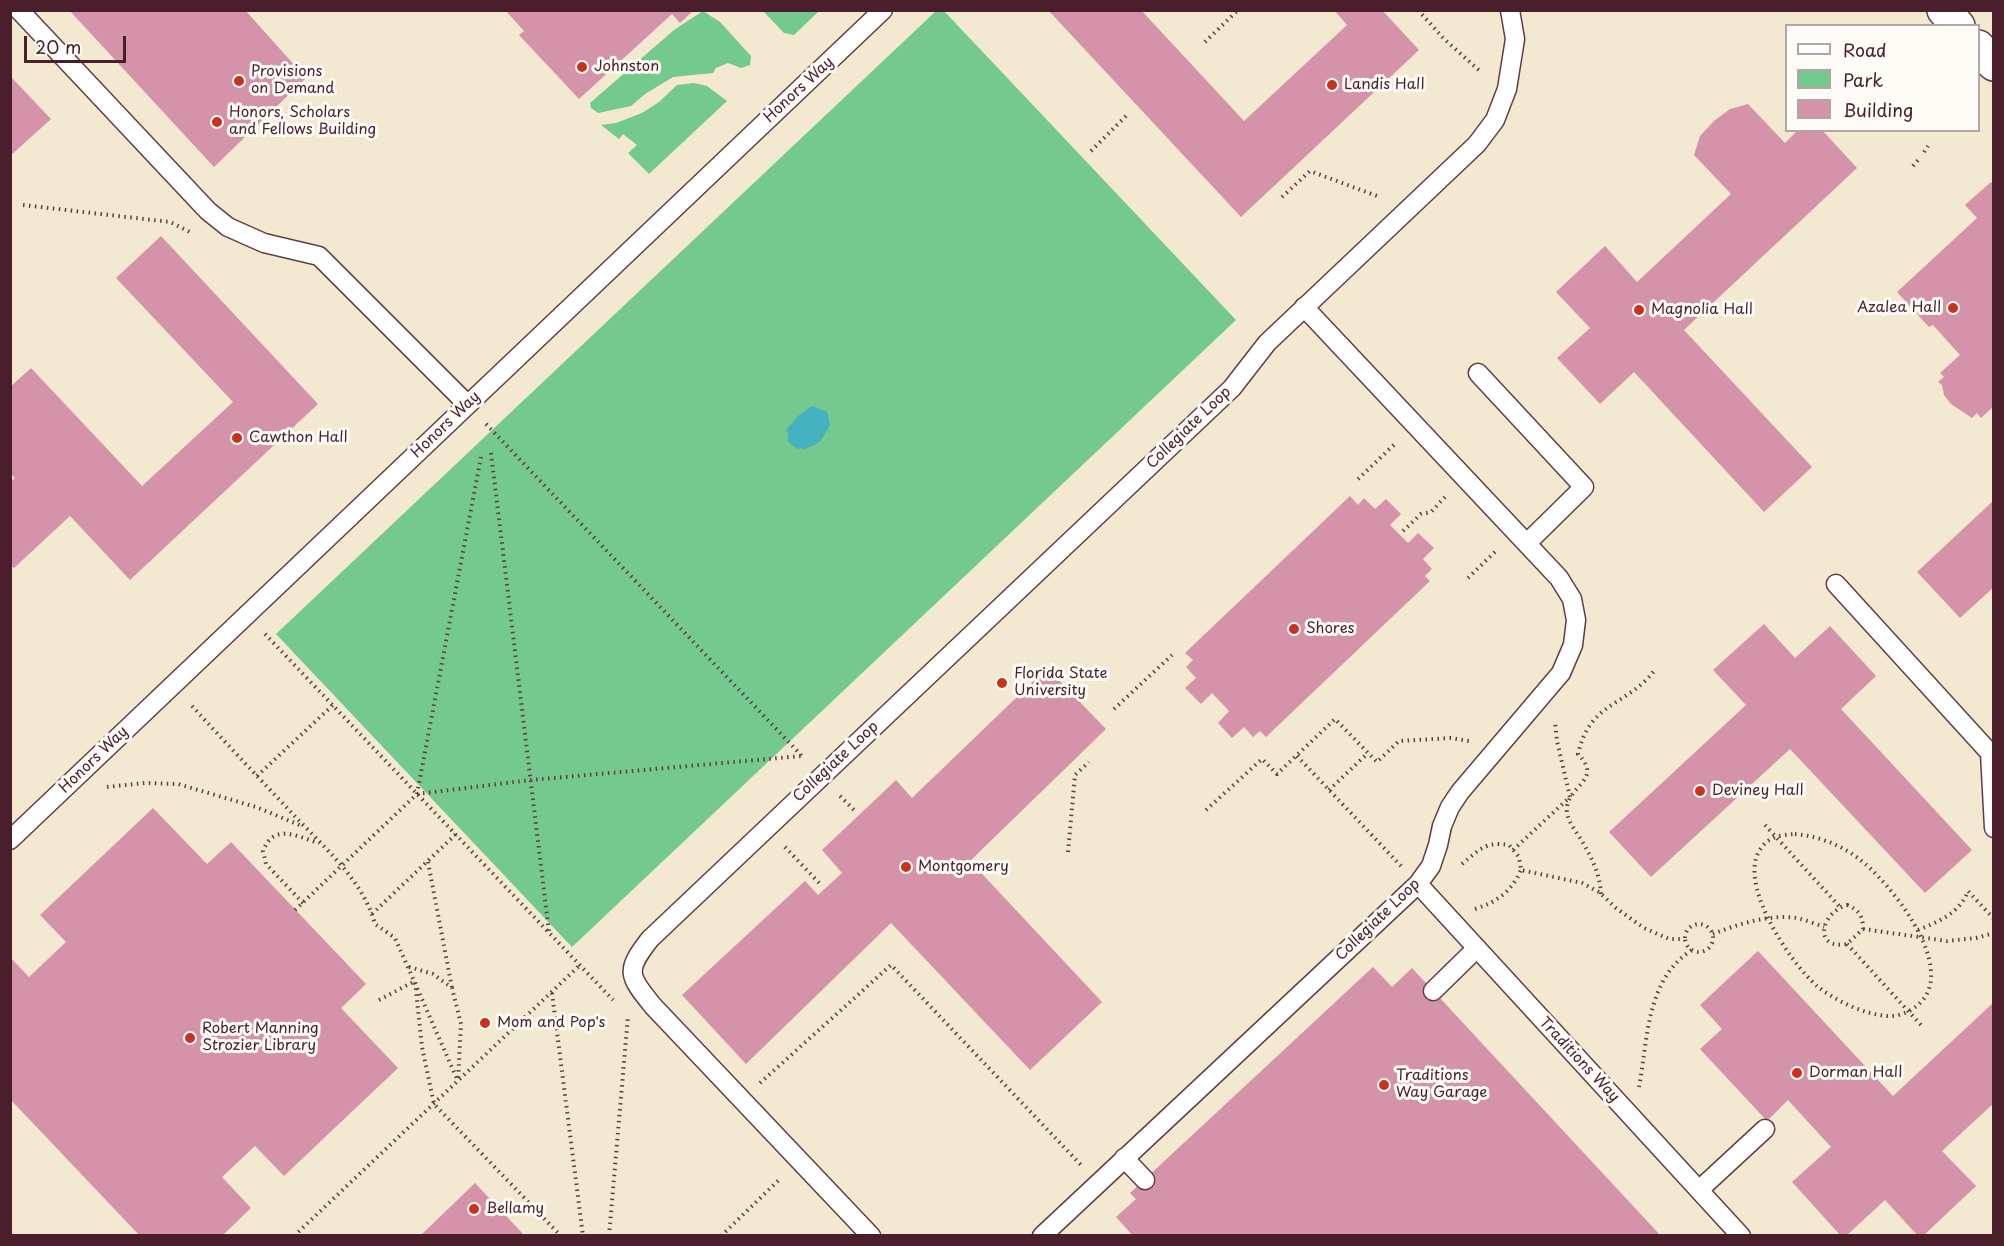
<!DOCTYPE html>
<html>
<head>
<meta charset="utf-8">
<style>
  body { margin:0 }
  #map { position:relative; width:2004px; height:1246px; overflow:hidden; background:#f3e8d0; font-family:"Playpen Sans",sans-serif }
  canvas { display:block }
  .frame { position:absolute; inset:0; border:12px solid #4a1f2b; pointer-events:none }
  .legend { position:absolute; left:1785px; top:24px; width:195px; height:108px; box-sizing:border-box; background:#fdfcf7; border:2px solid #b5a4a5; margin:0; padding:8px 10px; list-style:none; font-size:18px; color:#4a1f2b }
  .legend li { display:flex; align-items:center; gap:12px; height:30px }
  .legend b { width:30px; border:2px solid #b5a4a5 }
  .scale { position:absolute; left:24px; top:36px; width:102px; height:27px; box-sizing:border-box; border:3px solid #4a1f2b; border-top:0; padding-left:8px; font-size:18px; line-height:21px; white-space:nowrap; color:#4a1f2b; -webkit-text-stroke:4px #fdfcf7; paint-order:stroke }
</style>
</head>
<body>
<div id="map">
<canvas width="2004" height="1246"></canvas>
<div class="frame"></div>
<ul class="legend">
<li><b style="height:8px;background:#fff"></b>Road</li>
<li><b style="height:16px;background:#73c98e"></b>Park</li>
<li><b style="height:16px;background:#d493a8"></b>Building</li>
</ul>
<div class="scale">20 m</div>
</div>
<script>
const ctx = document.querySelector('canvas').getContext('2d');
ctx.lineJoin = 'round';
function paint(path, color) { ctx.fillStyle = color; ctx.fill(path, 'evenodd'); }
function trace(path, color, width, dash) { ctx.strokeStyle = color; ctx.lineWidth = width; ctx.lineCap = dash ? 'butt' : 'round'; ctx.setLineDash(dash || []); ctx.stroke(path); }
function drawText(font, color, halo, rows, align = 'center') {
  ctx.font = font + ' "Playpen Sans",sans-serif'; ctx.lineWidth = 6; ctx.setLineDash([]); ctx.textBaseline = 'middle'; ctx.strokeStyle = halo; ctx.fillStyle = color; for (const [text, x, y, turn = 0] of rows) {
    ctx.save(); ctx.translate(x, y); ctx.rotate((+turn || 0) * Math.PI / 180); ctx.textAlign = isNaN(turn) ? turn : align; if (halo) ctx.strokeText(text, 0, 0); ctx.fillText(text, 0, 0); ctx.restore();
  }
}
paint(new Path2D(`
  M703 11 720 22 751 56 750 65 741 68 728 63 716 68 713 73 673 77 645 94 631 106 598 113 591 108 590 103 674 30Z
  M763 11H819L794 35 784 33Z
  M936 11H944L1236 320 572 947 276 634Z
  M694 83 707 86 727 101 649 174 628 153 637 145 623 134 619 139 601 125 616 123 642 113 659 102 677 85Z`), '#73c98e');
paint(new Path2D(`
  M812 406 827 412 830 425C826 431 824 438 818 443 813 446 809 446 804 450L802 448 798 449 788 442V433L786 430 798 416Z`), '#44b2bf');
paint(new Path2D(`
  M69 10H245L306 78 214 167Z
  M505 10H694L680 23 672 14 579 99 519 35 524 31Z
  M1048 10H1141L1244 121 1347 25 1334 10H1359L1361 12 1363 10H1382L1419 50 1241 217Z
  M10 76 51 119 10 156Z
  M1748 104 1785 143 1798 130H1822L1857 168 1684 330 1812 467 1764 512 1634 372 1600 404 1557 358 1590 328 1556 292 1605 246 1637 282 1731 194 1694 155 1700 136 1714 121 1730 109Z
  M1991 182 1994 185V406L1981 418 1977 413 1972 418 1951 404 1944 395 1942 385 1938 382 1944 377 1940 373 1960 355 1933 325 1929 327 1897 292 1977 218 1965 205Z
  M161 236 318 404 130 580 70 516 14 568 10 565V482L15 478 10 473V387L31 368 142 486 233 402 116 278Z
  M1350 496 1358 505 1364 498 1375 509 1386 499 1401 514 1390 525 1408 543 1418 533 1434 548 1423 559 1432 569 1425 576 1430 581 1266 737 1260 731 1253 737 1244 727 1232 738 1218 723 1229 711 1212 693 1201 704 1185 688 1196 678 1186 667 1193 660 1185 653Z
  M1994 500V587L1960 618 1917 572Z
  M1764 624 1795 658 1830 626 1876 676 1841 709 1972 850 1925 893 1790 749 1651 877 1609 832 1746 705 1713 670Z
  M1047 668 1106 729 970 861 1102 1002 1030 1070 891 923 746 1064 682 995 805 881 818 895 842 873 822 850 896 780 912 798Z
  M153 808 207 864 231 842 366 984 341 1008 398 1068 284 1176 255 1146 222 1177 251 1208 222 1236H140L10 1099V957L29 977 66 942 40 915Z
  M1758 951 1893 1096 1994 1002V1103L1942 1151 1976 1186 1923 1236H1918L1885 1200 1846 1236H1841L1792 1182 1831 1147 1788 1100 1767 1121 1700 1049 1722 1029 1700 1005Z
  M1373 967 1392 987 1412 968 1661 1236H1133L1116 1217 1136 1199 1130 1193Z
  M475 1183 525 1236H420Z`), '#d493a8');
const lane = new Path2D(`
  M19 10 208 211 228 227 264 243 319 256 467 404
  M1478 373 1584 487 1527 543
  M1836 584 1990 753 1994 828
  M10 840 883 10
  M1418 884 1741 1236
  M1433 991 1477 948
  M1124 1158 1145 1180
  M1699 1190 1765 1129
  M871 1236 653 1006C628 975 625 971 650 939L1232 388 1267 343 1477 144 1495 120 1507 89 1515 39 1510 10
  M1042 1236 1418 884 1431 866 1438 845 1442 826 1450 807 1460 792 1561 673 1573 645 1576 620 1572 599 1559 578 1304 307`);
const secondary = new Path2D(`
  M1944 10 1958 26
  M1978 47 1994 64`);
trace(lane, '#633d44', 21);
trace(secondary, '#633d44', 36);
trace(new Path2D(`
  M1418 10 1444 39 1482 73
  M1205 42 1238 10
  M1091 151 1129 113
  M1924 152 1928 146
  M1913 166 1919 159
  M1282 197 1310 171 1377 196
  M23 205 170 222 190 232
  M486 424 802 756
  M491 453 549 932
  M1358 479 1397 442
  M1403 531 1421 514 1431 512 1446 496
  M1468 578 1498 549
  M265 634 613 1000
  M192 706C224 741 257 776 290 811 321 845 363 879 375 924L395 938 458 1081
  M1114 709 1172 655
  M1297 756 1401 866
  M257 776 333 705
  M107 787 145 783 178 784 256 807 302 826
  M1329 790 1368 753
  M417 794 531 780 801 756
  M840 796 856 812
  M1206 810 1262 759 1277 774 1335 719 1377 762 1399 741 1451 738 1469 741
  M1765 825 1840 907
  M1795 834C1817 836 1839 844 1858 858 1889 881 1958 966 1920 1003 1912 1011 1899 1017 1887 1016 1863 1014 1836 1001 1817 986 1791 964 1734 880 1762 847 1770 836 1782 835 1795 834Z
  M785 847 822 886
  M1513 850 1570 797 1557 741 1555 722
  M1068 852 1075 775 1089 762
  M428 862 452 988
  M1462 864C1479 850 1485 841 1509 845L1519 857 1521 870 1582 883 1599 892 1616 908 1644 928 1669 939H1684
  M1601 894C1600 873 1591 856 1580 838 1575 830 1569 823 1567 813 1564 785 1605 782 1578 754 1590 701 1626 707 1655 670
  M303 903 266 864 263 851C274 822 298 837 319 843
  M1847 905C1859 910 1863 916 1863 929L1847 944C1813 950 1820 913 1847 905Z
  M1475 909C1497 902 1512 891 1521 870
  M295 910 417 794 481 457
  M372 914 456 834
  M1685 938a14 14 0 1 1 28 0a14 14 0 1 1-28 0Z
  M1863 929 1947 941 1976 938 1994 933
  M1918 930C1938 922 1960 913 1968 891L1994 919
  M1713 934C1738 924 1770 914 1797 918 1806 920 1816 924 1824 927
  M1847 944 1921 1025
  M409 967 433 974 452 988 461 1024 458 1080
  M552 993 583 1236
  M379 1000 415 981 422 1047 434 1104 561 1236
  M760 1083 891 965 1081 1165
  M1639 1087C1648 1039 1646 979 1692 950
  M10 1234 11 1236
  M294 1236 580 965
  M609 1236 628 1016
  M721 1236 781 1178`), '#633d44', 4, [1.5, 4.5]);
trace(lane, '#fff', 18);
trace(secondary, '#fff', 33);
for (const [x, y, r, color] of [
  [582,67,6,"#c8321e"],
  [239,81,6,"#c8321e"],
  [1332,85,6,"#c8321e"],
  [217,122,6,"#c8321e"],
  [1953,308,6,"#c8321e"],
  [1639,310,6,"#c8321e"],
  [237,438,6,"#c8321e"],
  [1294,629,6,"#c8321e"],
  [1002,683,6,"#c8321e"],
  [1700,791,6,"#c8321e"],
  [906,867,6,"#c8321e"],
  [485,1023,6,"#c8321e"],
  [190,1038,6,"#c8321e"],
  [1797,1073,6,"#c8321e"],
  [1384,1085,6,"#c8321e"],
  [474,1209,6,"#c8321e"]
]) { const dot = new Path2D(); dot.arc(x, y, r, 0, 2 * Math.PI); ctx.fillStyle = color; ctx.fill(dot); trace(dot, '#fdfcf7', 2); }
drawText('15px', '#4a1f2b', '#fdfcf7', [
  ["Johnston",594,67],
  ["Provisions",251,72],
  ["on Demand",251,89],
  ["Landis Hall",1344,85],
  ["Honors, Scholars",229,113],
  ["and Fellows Building",229,130],
  ["Azalea Hall",1941,308,"right"],
  ["Magnolia Hall",1651,310],
  ["Cawthon Hall",249,438],
  ["Shores",1306,629],
  ["Florida State",1014,674],
  ["University",1014,691],
  ["Deviney Hall",1712,791],
  ["Montgomery",918,867],
  ["Mom and Pop's",497,1023],
  ["Robert Manning",202,1029],
  ["Strozier Library",202,1046],
  ["Dorman Hall",1809,1073],
  ["Traditions",1396,1076],
  ["Way Garage",1396,1093],
  ["Bellamy",486,1209]
], 'left');
drawText('15px', '#4a1f2b', '#fdfcf7', [
  ["Honors Way",799,90,-43],
  ["Honors Way",446,425,-44],
  ["Collegiate Loop",1189,428,-44],
  ["Honors Way",94,760,-44],
  ["Collegiate Loop",836,762,-43],
  ["Collegiate Loop",1378,920,-44],
  ["Traditions Way",1579,1060,47]
]);
</script>
</body>
</html>
